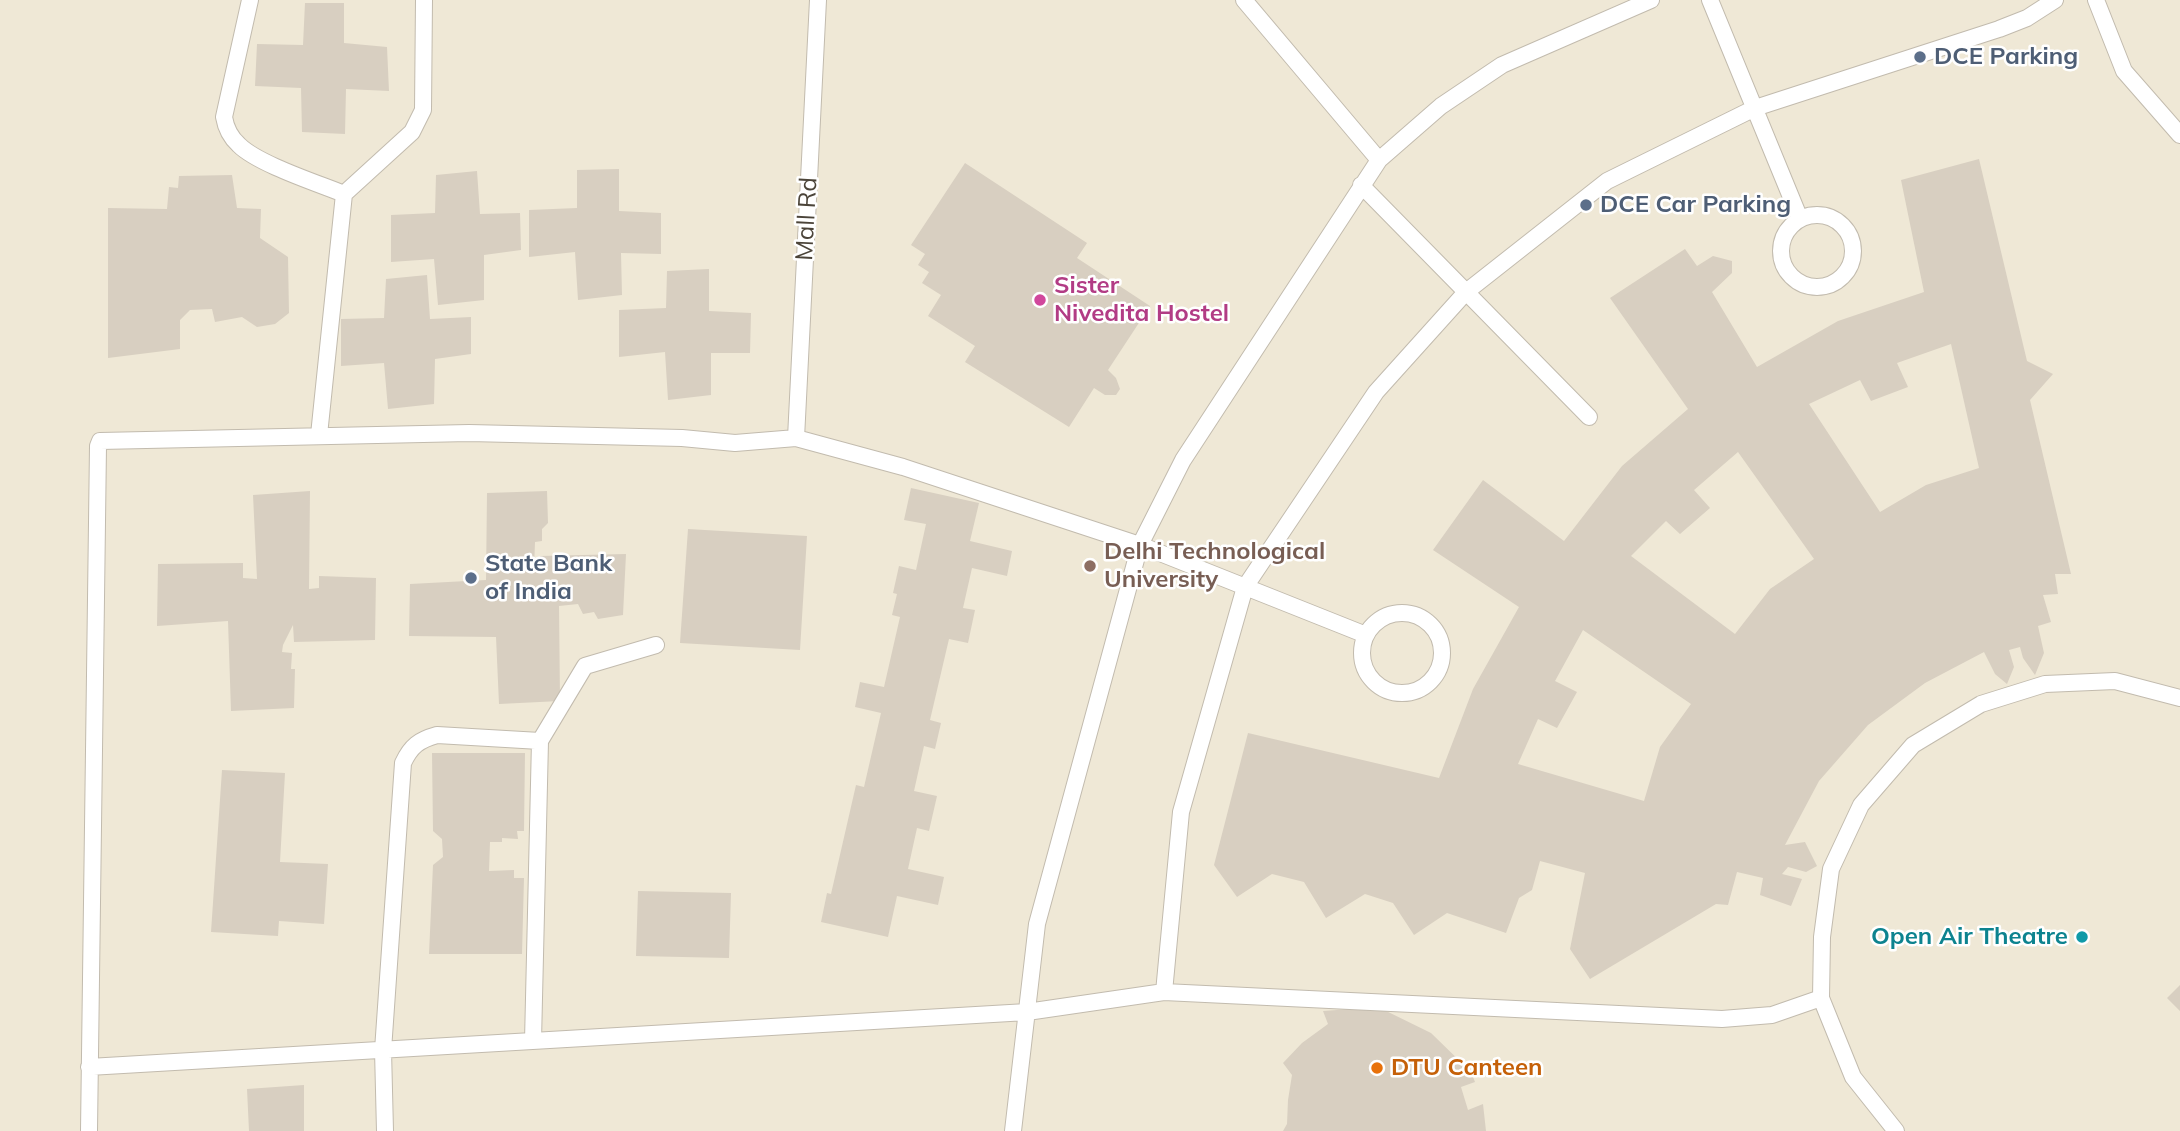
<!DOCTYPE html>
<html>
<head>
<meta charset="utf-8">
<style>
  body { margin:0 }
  canvas { display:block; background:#f6f3ec }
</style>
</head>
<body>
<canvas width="2180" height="1131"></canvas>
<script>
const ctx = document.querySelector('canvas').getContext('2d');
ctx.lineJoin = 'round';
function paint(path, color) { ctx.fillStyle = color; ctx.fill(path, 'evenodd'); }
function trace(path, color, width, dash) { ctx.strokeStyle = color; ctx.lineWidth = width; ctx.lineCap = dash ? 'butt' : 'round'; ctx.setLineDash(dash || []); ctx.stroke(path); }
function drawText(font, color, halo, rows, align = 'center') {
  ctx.font = font + ' Mulish,sans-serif'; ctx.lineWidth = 5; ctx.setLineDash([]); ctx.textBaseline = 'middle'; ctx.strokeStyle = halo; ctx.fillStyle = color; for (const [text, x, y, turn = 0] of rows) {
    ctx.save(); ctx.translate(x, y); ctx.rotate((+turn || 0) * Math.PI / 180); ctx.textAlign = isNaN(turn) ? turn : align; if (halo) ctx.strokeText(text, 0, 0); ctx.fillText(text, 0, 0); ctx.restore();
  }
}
paint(new Path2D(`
  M0 0H2180V1131H0Z`), '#efe8d6');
paint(new Path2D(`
  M305 3H344V43L387 47 389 91 346 89 345 134 302 132 301 88 255 86 257 44 303 45Z
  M1979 159 2027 361 2053 374 2030 400 2071 574H2055L2058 594 2043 595 2051 622 2038 626 2044 653 2035 675 2023 658 2020 647 2009 650 2014 667 2007 684 1995 674 1984 652 1925 683 1868 725 1819 781 1785 845 1805 842 1817 866 1806 872 1788 867 1782 874 1802 879 1791 906 1760 895 1763 878 1737 872 1728 905 1716 904 1590 979 1570 949 1585 873 1540 861 1532 890 1519 898 1506 933 1447 913 1414 935 1393 903 1365 894 1326 918 1304 882 1272 874 1237 897 1214 865 1248 733 1439 778 1473 689 1519 607 1433 550 1483 480 1564 541 1622 466 1688 409 1610 298 1685 249 1697 266 1713 256 1732 261V273L1712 292 1757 367 1838 321 1924 292 1901 180ZM1951 344 1979 468 1926 485 1880 512 1809 404 1860 380 1871 401 1908 387 1897 363ZM1738 452 1814 559 1770 589 1735 634 1631 556 1666 521 1680 534 1710 508 1694 490ZM1583 630 1691 704 1660 747 1644 801 1518 764 1538 719 1557 728 1577 692 1555 681Z
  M965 163 1087 243 1077 258 1150 306 1108 370 1116 378 1120 389 1116 395H1105L1094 388 1069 427 965 362 975 346 928 316 941 295 922 283 929 272 918 265 925 254 911 245Z
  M619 169V211L661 213V254L621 253 622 295 578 300 575 252 529 257V210L577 208V170Z
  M477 171 480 214 520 213 521 250 484 255V300L438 305 434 259 391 262V215L435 213 436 175Z
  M232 175 237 208 261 209 260 238 288 257 289 313 275 324 257 327 242 317 215 322 212 309 190 310 180 320V349L108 358V208L167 209 169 187 178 188 179 176Z
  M709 269V311L751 313 750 353H711V395L668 400 665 352 619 357V310L666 308 667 271Z
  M427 275 430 319 471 317V354L435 359 434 404 388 409 384 363 341 366V319L384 318 386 279Z
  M911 488 979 503 970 541 1012 551 1007 576 972 568 963 608 975 610 968 643 949 639 930 720 941 723 935 749 924 746 914 791 937 796 929 831 917 828 908 869 944 877 938 905 897 896 888 937 821 922 827 893 831 894 856 785 864 787 881 713 855 707 860 682 884 687 900 617 892 615 897 594 893 593 899 566 916 570 926 524 904 520Z
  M310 491 309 589 319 588V576L376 578 375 640 294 642 293 625 283 645 282 652 292 653 291 669H295L294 708 231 711 228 621 157 626 158 564 243 563V578L257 579 253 495Z
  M547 491 548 523 542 529V541L535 542 534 569H539L540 556 626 554 623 615 598 619 594 612 583 614 578 604 559 606 560 701 499 704 496 637 409 636 410 584 486 580 487 493Z
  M688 529 807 536 800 650 680 643Z
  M432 753H525L524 831H517L518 839 502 838V842H490L489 871 514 870V878H524L522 954H429L433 865 443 857 442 839 433 831Z
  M222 770 285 773 280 862 328 864 324 924 279 921 278 936 211 932Z
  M638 891 731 893 729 958 636 956Z
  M2180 985V1011L2167 998Z
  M1378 1007 1431 1033 1471 1072 1475 1082 1461 1087 1468 1110 1483 1104 1486 1131H1283L1287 1124 1288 1100 1292 1075 1283 1063 1302 1043 1328 1024 1323 1011Z
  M304 1085V1131H249L247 1089Z`), '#d8cfc1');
const lane = new Path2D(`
  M250 0 224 117C226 129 230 137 239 145 258 164 317 183 344 194
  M1244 0 1379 160
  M1710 0 1800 219
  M2096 0 2124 71 2180 135
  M1361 185 1589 417
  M1781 251a36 36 0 1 1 72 0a36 36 0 1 1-72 0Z
  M319 435 344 194 412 132 423 110 424 0
  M796 438 818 0
  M1362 653a40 40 0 1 1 80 0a40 40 0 1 1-80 0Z
  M1164 992 1181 812 1245 587 1376 392 1466 292 1607 181 1755 108 1999 29 2027 18 2055 0
  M1821 998 1822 937 1831 869 1861 805 1913 745 1981 704 2045 684 2115 681 2180 698
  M533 1041 540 741 585 666 656 645
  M89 1067 1027 1012 1164 992 1722 1019 1772 1015 1821 998 1853 1077 1896 1131
  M89 1131 98 446 100 441 469 433 682 438 735 443 796 438 903 467 1140 545 1366 635
  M385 1131 383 1050 403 763C411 746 419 740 437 735L540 741
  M1013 1131 1037 924 1140 545 1183 460 1379 160 1441 106 1502 65 1651 0`);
trace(lane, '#c2bbae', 18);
trace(lane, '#fff', 16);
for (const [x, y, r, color] of [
  [1920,57,7,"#5c6f8a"],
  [1586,205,7,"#5c6f8a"],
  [1040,300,7,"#d1479c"],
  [1090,566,7,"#8d6e63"],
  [471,578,7,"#5c6f8a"],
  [2082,937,7,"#0f9aa8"],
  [1377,1068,7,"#e8710a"]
]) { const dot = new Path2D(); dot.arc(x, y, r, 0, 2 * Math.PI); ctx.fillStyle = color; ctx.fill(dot); trace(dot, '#fff', 2.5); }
drawText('bold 24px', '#4e5e75', '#fff', [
  ["DCE Parking",1934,57],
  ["DCE Car Parking",1600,205],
  ["State Bank",485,564],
  ["of India",485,592]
], 'left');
drawText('24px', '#4b4439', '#fff', [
  ["Mall Rd",807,219,-87]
]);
drawText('bold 24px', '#b23c85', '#fff', [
  ["Sister",1054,286],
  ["Nivedita Hostel",1054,314]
], 'left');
drawText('bold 24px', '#785e54', '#fff', [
  ["Delhi Technological",1104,552],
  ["University",1104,580]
], 'left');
drawText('bold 24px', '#0d838f', '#fff', [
  ["Open Air Theatre",2068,937]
], 'right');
drawText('bold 24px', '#c56008', '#fff', [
  ["DTU Canteen",1391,1068]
], 'left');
</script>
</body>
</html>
